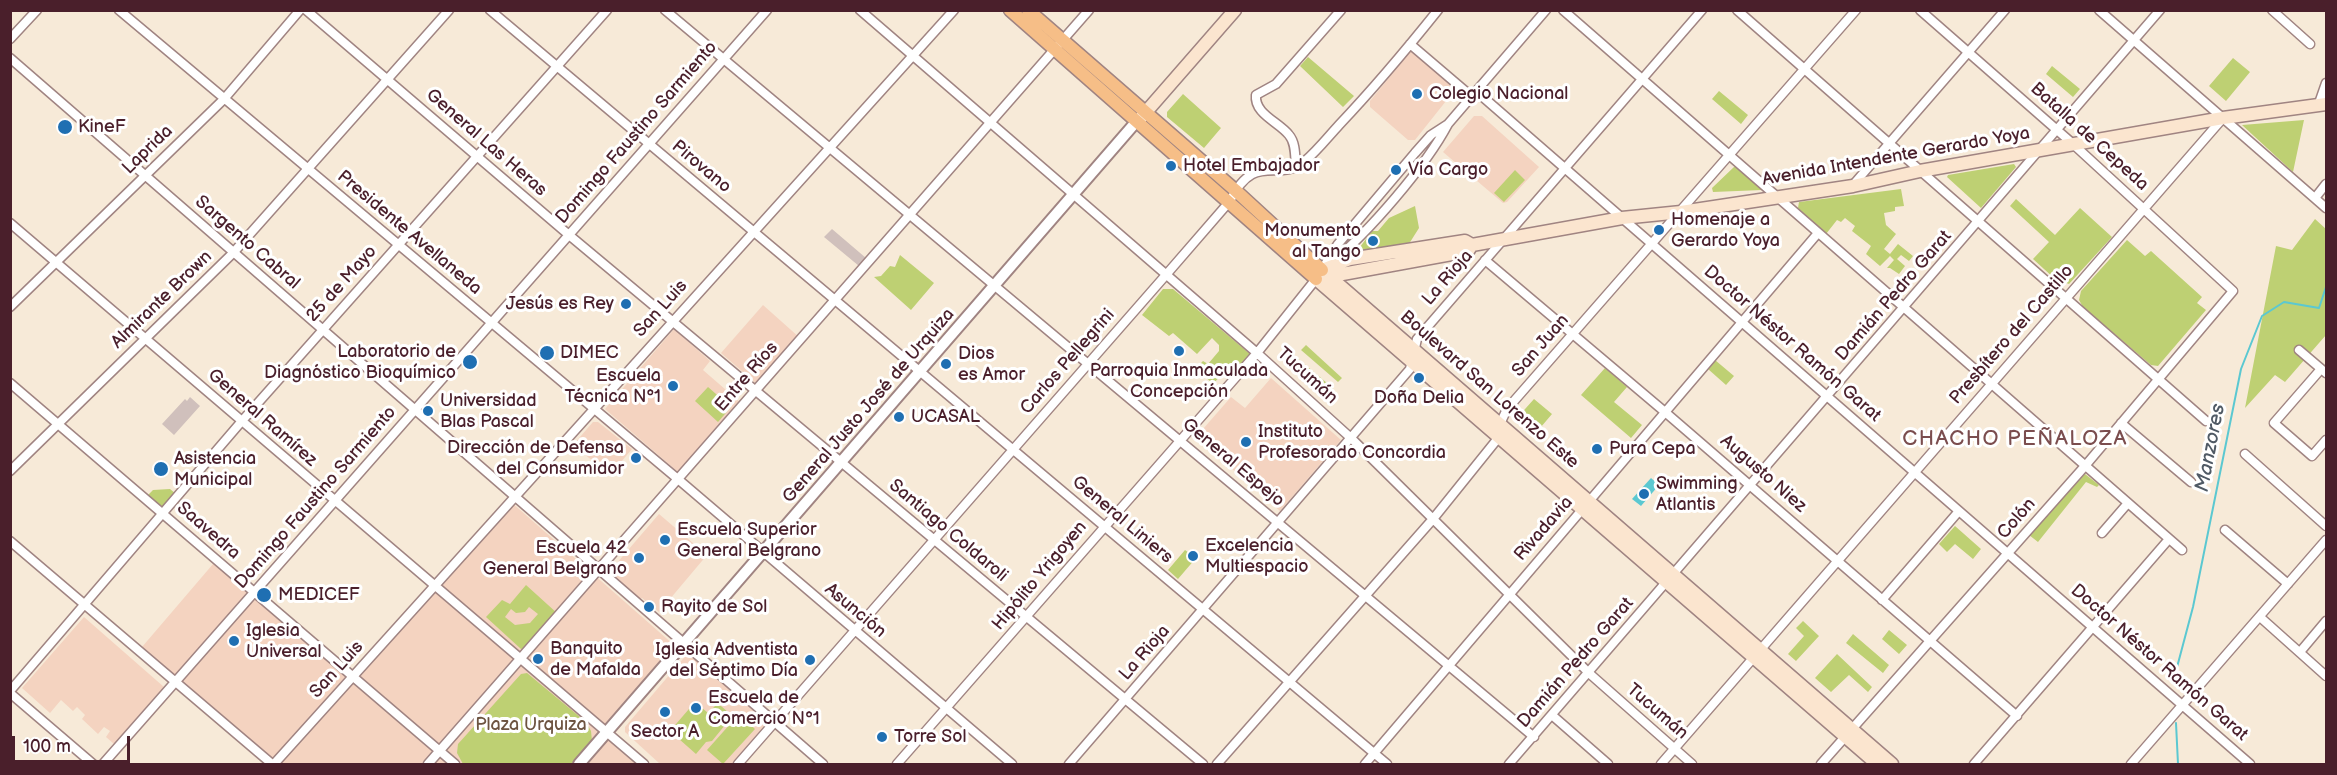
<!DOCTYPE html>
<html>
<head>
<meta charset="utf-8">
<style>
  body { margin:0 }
  #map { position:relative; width:2337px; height:775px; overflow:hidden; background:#f7ead8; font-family:"Balsamiq Sans",sans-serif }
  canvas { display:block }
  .frame { position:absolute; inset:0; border:12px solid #4a1f2b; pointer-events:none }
  .scale { position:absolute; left:12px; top:736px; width:118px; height:27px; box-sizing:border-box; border:3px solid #4a1f2b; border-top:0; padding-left:8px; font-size:18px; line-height:21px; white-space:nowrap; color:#4a1f2b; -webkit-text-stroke:4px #fff; paint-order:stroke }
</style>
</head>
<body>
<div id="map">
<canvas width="2337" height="775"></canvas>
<div class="frame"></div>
<div class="scale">100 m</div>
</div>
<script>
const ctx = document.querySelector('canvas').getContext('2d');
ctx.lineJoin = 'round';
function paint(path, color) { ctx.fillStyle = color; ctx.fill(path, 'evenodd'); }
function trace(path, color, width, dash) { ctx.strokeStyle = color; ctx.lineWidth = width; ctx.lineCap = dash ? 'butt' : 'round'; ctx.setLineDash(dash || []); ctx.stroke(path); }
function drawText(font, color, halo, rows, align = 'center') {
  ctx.font = font + ' "Balsamiq Sans",sans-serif'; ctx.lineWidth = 6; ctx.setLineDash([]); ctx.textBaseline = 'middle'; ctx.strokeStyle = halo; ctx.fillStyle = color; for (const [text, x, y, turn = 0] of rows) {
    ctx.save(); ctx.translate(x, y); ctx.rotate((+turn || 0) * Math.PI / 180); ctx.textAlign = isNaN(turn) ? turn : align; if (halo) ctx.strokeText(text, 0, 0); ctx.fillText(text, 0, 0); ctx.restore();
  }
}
paint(new Path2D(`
  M1416 50 1460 92 1454 99 1450 96 1415 140H1408L1370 107V101L1410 52Z
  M1474 116H1482L1539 167 1507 202 1503 203 1443 152Z
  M763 305 800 338 758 385 721 353Z
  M674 329 710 361 703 370 741 403 679 473 605 409Z
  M1271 378 1341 440 1280 511 1196 437 1231 397 1245 408Z
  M593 422H598L632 449 610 475 573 445Z
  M511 502 674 645 598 732 639 764H267L272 758 142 647 219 557 359 678Z
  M659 514 707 555 659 612 642 598 638 601 610 571Z
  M84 617 164 687 114 744 106 737 110 731 104 727 98 734 82 719 85 715 77 707 73 711 61 700 50 713 22 688Z
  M688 653 766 720 767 725 732 764H660L625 732V727Z`), '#f4d3c0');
paint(new Path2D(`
  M832 229 866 258 859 266 824 237Z
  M190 397 200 406 174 435 162 424 185 399 187 401Z`), '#d0c0bc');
paint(new Path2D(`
  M1308 57 1354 96 1343 107 1300 66Z
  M2233 58 2250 72 2226 101 2209 86Z
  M2052 66 2080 89 2073 97 2046 74Z
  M1719 91 1748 115 1741 124 1712 99Z
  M1183 94 1221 128 1204 148 1167 117V112Z
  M2304 120 2293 172 2242 125Z
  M2014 164 2016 167 1981 208 1947 177 1948 175Z
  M1734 167H1738L1762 190 1713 192 1712 188Z
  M1515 170 1525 180 1504 202 1494 193Z
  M1901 189 1904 206 1895 207V211L1884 213 1886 225 1896 234 1884 249 1890 254 1898 244 1913 256 1909 261 1901 255 1897 259 1905 266 1899 274 1890 268H1887L1894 260 1890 256 1880 266 1866 254 1871 246 1852 231 1855 226 1845 218 1841 222 1837 220 1826 234 1798 208 1799 202Z
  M2016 199 2055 235 2080 208 2112 237 2069 284 2055 279 2033 259 2049 242 2010 206Z
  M1415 206 1419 228 1407 247 1354 255 1372 231H1378L1389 218Z
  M2315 219 2326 229V335L2285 382 2275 375 2245 408 2276 246 2292 250Z
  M2127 240 2145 256 2151 251 2202 297 2197 303 2206 310 2158 366 2151 365 2145 360 2083 307 2079 300 2081 291Z
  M900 255 934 283 911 310 874 277 881 276 890 266 895 267Z
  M1163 289H1173L1250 354 1232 376 1225 371 1213 384 1196 368 1203 361 1208 364 1219 351V345L1212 338 1197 354 1173 333 1169 336 1142 315Z
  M1306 345 1342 378 1338 382 1301 350Z
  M1296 357 1333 388 1326 396 1289 364Z
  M1715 360 1734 376 1726 385 1708 369Z
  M1605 368 1627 387 1614 402 1642 425 1631 438 1581 395Z
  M708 387 731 407 718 422 695 401Z
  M1534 399 1552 414 1535 434 1517 418Z
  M2085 474 2099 485 2097 487 2086 482 2038 542 2029 535Z
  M170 489 176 494 162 509 148 495 153 490Z
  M1955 526 1981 549 1973 559 1955 544 1947 552 1939 544Z
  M1185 550 1196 558 1178 579 1168 570Z
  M526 585 558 614 529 647 521 649 486 617 502 600 510 604ZM529 607 538 614 530 623 515 625 505 617 511 609 516 613 525 612Z
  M1803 621 1819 636 1796 661 1788 654 1804 636 1796 628Z
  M1889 630 1907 645 1899 654 1882 639Z
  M1853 634 1889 665 1883 673 1846 643Z
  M1837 654 1872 687 1868 692 1849 675 1831 692 1815 678Z
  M527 673 586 722 591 731 592 741 571 764H463L457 753 458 744 521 674Z
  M695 702 708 713 715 706H721L729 713 730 719 712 741 706 742 696 754 670 731Z
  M739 714 755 729 723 764 707 750Z`), '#bed073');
paint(new Path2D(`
  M1651 478 1659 485 1641 506 1632 499Z`), '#5bc8d1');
trace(new Path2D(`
  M2176 671 2193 607 2241 369 2262 316 2284 302 2319 308 2326 287
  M2176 723 2178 764`), '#5bc8d1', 2);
const minor = new Path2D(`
  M119 10 679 480 1012 764
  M306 10 569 235 1203 764
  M490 10 1387 764
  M665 10 1534 737
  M860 10 1257 353 1352 439 1590 674 1692 764
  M1563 10 2182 550
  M1737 10 2206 421
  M2099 10 2326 208
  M2272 10 2310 44
  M10 39 37 10
  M1410 44 1471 96
  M10 58 823 764
  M1476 91 2250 764
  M2318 106 2326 83
  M1296 168C1295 157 1296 143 1289 135 1279 122 1254 114 1256 95L1276 84 1341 10
  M1853 185 2005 10
  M2315 198 2326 184
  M10 223 644 764
  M1485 260 1665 412 2017 716
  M1331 263C1368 233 1426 166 1448 124L1546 10
  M10 307 224 99 300 10
  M2299 350 2326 373
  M2321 369 2274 423 2312 456 2326 440
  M10 383 455 764
  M2121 423 2191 482
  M2245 454 2326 526
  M10 471 233 253 449 10
  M2225 530 2288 584
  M2102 533 2128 503
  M10 541 272 764
  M1882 600 1959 511
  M2260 617 2326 676
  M2300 652 2326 621
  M10 691 241 422 607 10
  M10 693 93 764
  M1553 716 1608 764
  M103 764 767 10
  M274 764 954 10
  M428 764 1089 10
  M738 764 1165 276 1230 201C1255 150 1278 184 1305 161 1317 151 1328 137 1339 125 1374 88 1406 50 1438 10
  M897 764 1257 353 1316 279 1338 244 1415 153 1431 135 1448 124
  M1069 764 1410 369 1417 339 1702 10
  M1217 764 1433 519 1499 437 1500 424 1507 409 1856 10
  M1365 764 1818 233
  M1509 764 2160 10
  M1661 764 2223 118
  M1821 764 2085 466 2233 291 2073 144 1920 10
  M1974 764 2169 539
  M2131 764 2326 540`);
const tertiary = new Path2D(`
  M579 764 1136 122`);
const secondary = new Path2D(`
  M1139 120 1235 10
  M1326 277 1468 251 1472 245
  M1316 279 1877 764
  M1892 764 1322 270 1350 259 1465 241 1472 245 1622 218 1681 212 1853 186 1920 171 2223 118 2326 104`);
const primary = new Path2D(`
  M1010 10 1316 279
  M1028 10 1235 190 1322 270`);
trace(minor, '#a08482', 11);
trace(tertiary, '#a08482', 14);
trace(secondary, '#a08482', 15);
trace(primary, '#a08482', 15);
trace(minor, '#fff', 8);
trace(tertiary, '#fff', 10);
trace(secondary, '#fbe5cf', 12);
trace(primary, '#f6be87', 12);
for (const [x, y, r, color] of [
  [1417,94,6,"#1f6fb2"],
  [65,127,8,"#1f6fb2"],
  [1171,166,6,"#1f6fb2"],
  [1396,170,6,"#1f6fb2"],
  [1659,230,6,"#1f6fb2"],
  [1373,241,6,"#1f6fb2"],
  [626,304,6,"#1f6fb2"],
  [1179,351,6,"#1f6fb2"],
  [547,353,8,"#1f6fb2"],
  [470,362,8,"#1f6fb2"],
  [946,364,6,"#1f6fb2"],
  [1419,378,6,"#1f6fb2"],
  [673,386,6,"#1f6fb2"],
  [428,411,6,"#1f6fb2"],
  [899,417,6,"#1f6fb2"],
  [1246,442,6,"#1f6fb2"],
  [1597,449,6,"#1f6fb2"],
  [636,458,6,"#1f6fb2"],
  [161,469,8,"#1f6fb2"],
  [1644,494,6,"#1f6fb2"],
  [665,540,6,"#1f6fb2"],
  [1193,556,6,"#1f6fb2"],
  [639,558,6,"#1f6fb2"],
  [264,595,8,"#1f6fb2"],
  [649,607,6,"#1f6fb2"],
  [234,641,6,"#1f6fb2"],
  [538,659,6,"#1f6fb2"],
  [810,660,6,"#1f6fb2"],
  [696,708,6,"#1f6fb2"],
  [665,712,6,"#1f6fb2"],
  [882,737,6,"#1f6fb2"]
]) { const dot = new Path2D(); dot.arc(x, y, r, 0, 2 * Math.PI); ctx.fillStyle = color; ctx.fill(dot); trace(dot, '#fff', 2); }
drawText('18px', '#4a1f2b', '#fff', [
  ["Colegio Nacional",1429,94],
  ["KineF",78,127],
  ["Hotel Embajador",1183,166],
  ["Vía Cargo",1408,170],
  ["Homenaje a",1671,220],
  ["Gerardo Yoya",1671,241],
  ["Monumento",1361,231,"right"],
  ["al Tango",1361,252,"right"],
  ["Jesús es Rey",614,304,"right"],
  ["Laboratorio de",456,352,"right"],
  ["Diagnóstico Bioquímico",456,373,"right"],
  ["DIMEC",560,353],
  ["Dios",958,354],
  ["es Amor",958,375],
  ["Parroquia Inmaculada",1179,371,"center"],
  ["Concepción",1179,392,"center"],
  ["Escuela",661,376,"right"],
  ["Técnica Nº1",661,397,"right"],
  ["Doña Delia",1419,398,"center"],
  ["Universidad",440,401],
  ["Blas Pascal",440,422],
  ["UCASAL",911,417],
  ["Instituto",1258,432],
  ["Profesorado Concordia",1258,453],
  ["Dirección de Defensa",624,448,"right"],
  ["del Consumidor",624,469,"right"],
  ["Pura Cepa",1609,449],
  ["Asistencia",174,459],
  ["Municipal",174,480],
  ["Swimming",1656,484],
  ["Atlantis",1656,505],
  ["Escuela Superior",677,530],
  ["General Belgrano",677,551],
  ["Excelencia",1205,546],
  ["Multiespacio",1205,567],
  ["Escuela 42",627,548,"right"],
  ["General Belgrano",627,569,"right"],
  ["MEDICEF",278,595],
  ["Rayito de Sol",661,607],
  ["Iglesia",246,631],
  ["Universal",246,652],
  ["Banquito",550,649],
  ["de Mafalda",550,670],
  ["Iglesia Adventista",798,650,"right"],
  ["del Séptimo Día",798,671,"right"],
  ["Escuela de",708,698],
  ["Comercio Nº1",708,719],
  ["Sector A",665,732,"center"],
  ["Torre Sol",894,737]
], 'left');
drawText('18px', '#4a1f2b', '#fff', [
  ["Domingo Faustino Sarmiento",637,133,-49],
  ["Batalla de Cepeda",2089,137,42],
  ["General Las Heras",486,143,41],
  ["Laprida",148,150,-44],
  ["Avenida Intendente Gerardo Yoya",1896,157,-10],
  ["Pirovano",701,167,40],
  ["Presidente Avellaneda",409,233,40],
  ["Sargento Cabral",247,243,41],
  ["La Rioja",1448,278,-49],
  ["25 de Mayo",342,284,-48],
  ["Damián Pedro Garat",1894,296,-49],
  ["Almirante Brown",162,300,-44],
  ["San Luis",661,309,-48],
  ["Presbítero del Castillo",2012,335,-49],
  ["Doctor Néstor Ramón Garat",1792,344,41],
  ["San Juan",1541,346,-49],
  ["Carlos Pellegrini",1068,362,-49],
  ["Tucumán",1307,376,42],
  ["Entre Ríos",747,377,-49],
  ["Boulevard San Lorenzo Este",1489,390,41],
  ["General Justo José de Urquiza",869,406,-49],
  ["General Ramírez",262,418,41],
  ["General Espejo",1233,463,40],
  ["Augusto Niez",1763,474,41],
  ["Domingo Faustino Sarmiento",316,498,-49],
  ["Colón",2017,519,-49],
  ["General Liniers",1122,520,40],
  ["Rivadavia",1544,529,-49],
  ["Saavedra",208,531,41],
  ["Santiago Coldaroli",948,531,40],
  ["Hipólito Yrigoyen",1040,576,-50],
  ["Asunción",855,611,40],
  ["La Rioja",1145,653,-49],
  ["Damián Pedro Garat",1576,663,-49],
  ["Doctor Néstor Ramón Garat",2159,663,41],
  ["San Luis",337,670,-48],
  ["Tucumán",1657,712,41]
]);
drawText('18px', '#6d5441', '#fff', [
  ["Plaza Urquiza",531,725]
]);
drawText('italic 20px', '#505a65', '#fff', [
  ["Manzores",2211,448,-79]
]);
ctx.letterSpacing = '1.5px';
drawText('21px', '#7b4d4e', '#fff', [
  ["CHACHO PEÑALOZA",2015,440]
]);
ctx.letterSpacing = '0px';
</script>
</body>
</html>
